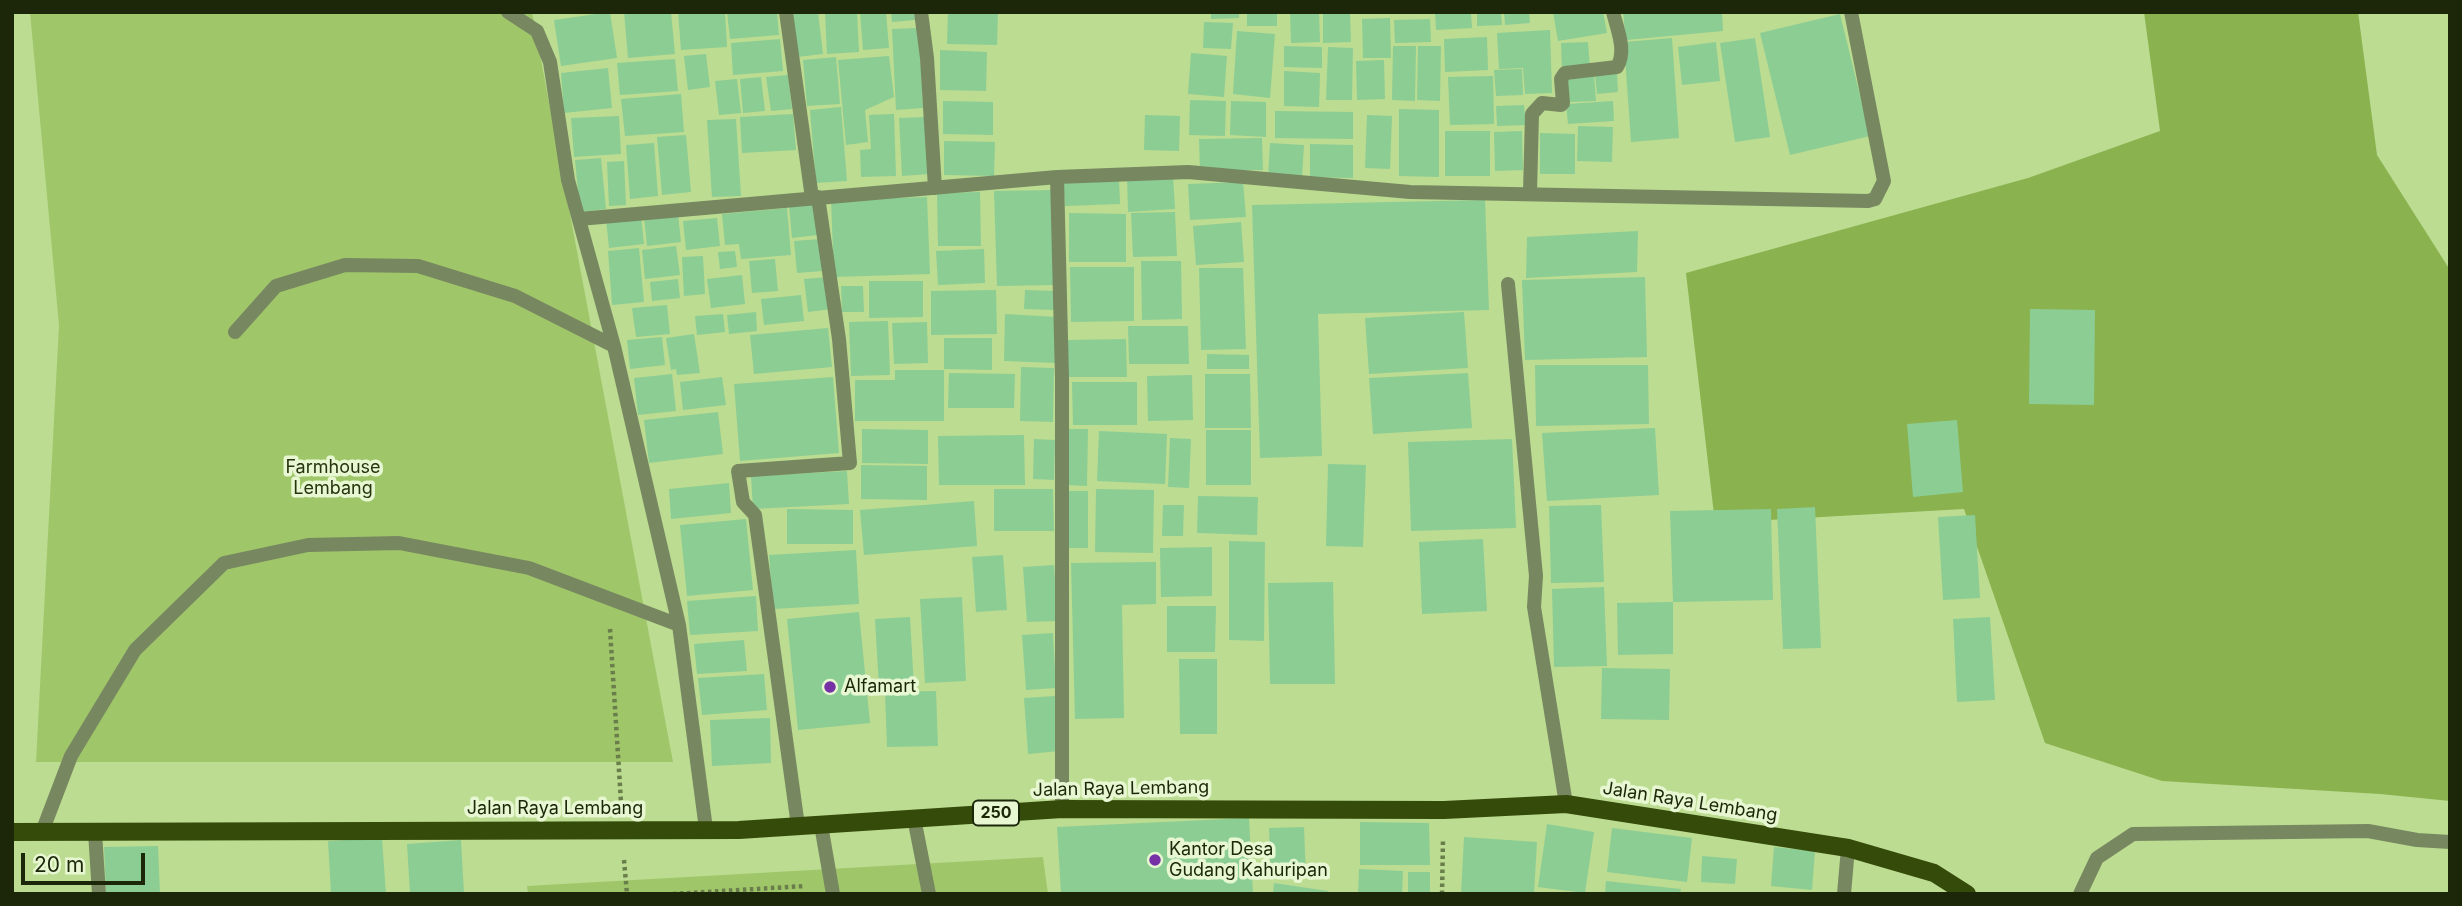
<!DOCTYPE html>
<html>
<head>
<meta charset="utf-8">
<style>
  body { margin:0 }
  #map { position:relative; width:2462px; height:906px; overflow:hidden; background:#bcdc91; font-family:Inter,sans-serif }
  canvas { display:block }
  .frame { position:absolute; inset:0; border:14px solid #1b2708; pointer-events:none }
  .scale { position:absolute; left:21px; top:853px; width:124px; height:32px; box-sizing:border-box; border:4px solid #1b2708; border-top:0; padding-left:9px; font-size:21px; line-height:24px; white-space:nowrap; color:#1b2708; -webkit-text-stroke:5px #e6f7d2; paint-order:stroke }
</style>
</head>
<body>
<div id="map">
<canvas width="2462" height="906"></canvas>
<div class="frame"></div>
<div class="scale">20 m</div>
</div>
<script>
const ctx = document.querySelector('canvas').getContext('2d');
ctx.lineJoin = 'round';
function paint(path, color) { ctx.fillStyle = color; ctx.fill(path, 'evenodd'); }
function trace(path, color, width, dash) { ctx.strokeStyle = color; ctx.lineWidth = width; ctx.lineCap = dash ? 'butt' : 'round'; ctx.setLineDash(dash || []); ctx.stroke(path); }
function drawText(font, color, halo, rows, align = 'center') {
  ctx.font = font + ' Inter,sans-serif'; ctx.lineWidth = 7; ctx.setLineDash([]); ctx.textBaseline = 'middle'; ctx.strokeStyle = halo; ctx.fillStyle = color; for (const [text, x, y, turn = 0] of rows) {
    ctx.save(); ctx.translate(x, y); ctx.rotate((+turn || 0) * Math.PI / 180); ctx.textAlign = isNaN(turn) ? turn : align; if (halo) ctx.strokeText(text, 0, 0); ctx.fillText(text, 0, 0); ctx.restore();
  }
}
paint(new Path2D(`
  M30 12H532L673 762H36L59 325Z
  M1043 857 1048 894H528L527 886Z`), '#a0c66a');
paint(new Path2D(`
  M2144 12H2358L2377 155 2450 270V801L2380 794 2162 781 2045 743 1964 509 1715 523 1686 273 2028 178 2160 131Z`), '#8ab24f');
paint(new Path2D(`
  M610 12 617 58 561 66 554 20Z
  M624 12H671L675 54 628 58Z
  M678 12H725L727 47 681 50Z
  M727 12H777L779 35 730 39Z
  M793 12H818L823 54 797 57Z
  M825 12H857L859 52 827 54Z
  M860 12H886L889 48 863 50Z
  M891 12H914L915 20 892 22Z
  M948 12H998L997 45 947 44Z
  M1211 12H1239V18L1211 19Z
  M1247 12H1277V26H1247Z
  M1290 12H1319L1320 42 1291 43Z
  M1323 12H1350L1351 42 1323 43Z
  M1435 12H1471L1472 28 1436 30Z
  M1477 12H1501L1502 25 1477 26Z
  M1504 12H1529L1530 23 1505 25Z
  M1553 12H1603L1607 33 1558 41Z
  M1623 12H1722L1723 31 1626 40Z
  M1840 14 1870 136 1790 155 1760 33Z
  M1390 18 1391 58H1363L1362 19Z
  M1430 19 1431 42 1395 43 1394 20Z
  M1204 22 1233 23 1231 49 1203 48Z
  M919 28 923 108 896 110 892 29Z
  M1550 30 1552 93 1525 94 1523 68 1499 69 1497 33Z
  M1237 31 1275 34 1270 98 1233 94Z
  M1487 37 1488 70 1445 72 1444 39Z
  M1672 38 1679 138 1631 142 1624 42Z
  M1755 38 1770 137 1735 142 1720 43Z
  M780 39 783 71 733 75 731 43Z
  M1588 42 1590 68 1562 69 1561 43Z
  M1716 42 1720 81 1682 85 1678 47Z
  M1284 46 1322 47V68L1284 67Z
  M1393 46H1416L1415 101 1392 100Z
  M1418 46H1441L1440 101 1417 100Z
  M1328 47 1353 48 1352 100H1326Z
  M940 50 987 52 986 91 940 90Z
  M1191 53 1227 56 1224 97 1188 94Z
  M706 54 710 87 688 90 684 56Z
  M889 56 894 97 865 110 868 142 846 145 838 60Z
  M836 57 840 104 807 106 803 60Z
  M675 59 678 91 620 95 617 63Z
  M1384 60 1385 99 1357 100 1356 61Z
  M608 68 612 108 564 113 561 73Z
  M1522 69 1523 95 1496 96 1494 70Z
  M1284 71 1320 73 1319 107 1284 106Z
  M1617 73 1618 92 1597 94 1595 75Z
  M788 75 792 109 771 111 766 77Z
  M1594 75 1596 101 1568 102 1567 76Z
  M1493 76 1494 124 1450 125 1448 77Z
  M761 77 765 111 743 113 740 79Z
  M737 79 741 113 719 115 715 81Z
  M681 94 684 132 625 136 621 99Z
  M1190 100 1226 101 1225 136 1189 135Z
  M943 101 993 102V135L943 134Z
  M1231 101 1266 102V137L1230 135Z
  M1613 101 1614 121 1568 124 1566 104Z
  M1524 105 1526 125 1497 126 1496 106Z
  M841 107 847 181 816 183 810 110Z
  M1399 109 1439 110V177L1399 176Z
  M1275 111 1353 112V139L1275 138Z
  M793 114 796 150 742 153 740 117Z
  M894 114 896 176 861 177 860 150 871 149 869 115Z
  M1145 115 1180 116 1179 151 1144 150Z
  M1367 115 1392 116 1390 169 1365 168Z
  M619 116 621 154 574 157 571 118Z
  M925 117 929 174 902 176 899 118Z
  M736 119 741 196 712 197 707 120Z
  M1578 126 1613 127 1612 162 1577 161Z
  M1445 131H1490V176H1445Z
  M1522 131 1523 170 1495 171 1494 132Z
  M1540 133 1575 134V174H1540Z
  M686 135 691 192 662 195 657 137Z
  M1262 138 1263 170 1200 171 1199 139Z
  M944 141 995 142 994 176 944 175Z
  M654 143 658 196 630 199 626 145Z
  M1270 143 1304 145 1302 178 1268 177Z
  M1310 144 1353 145V178L1310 177Z
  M601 158 606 209 580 212 575 160Z
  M624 161 626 205 609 206 607 162Z
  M1173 175 1175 209 1128 212 1127 177Z
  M1119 178 1120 204 1065 206 1063 181Z
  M1243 182 1246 217 1190 220 1188 184Z
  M1052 190 1055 285 997 286 994 191Z
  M980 192 981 246H938L937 193Z
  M927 197 930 274 834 277 831 200Z
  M1485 200 1489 310 1318 314 1322 456 1260 458 1252 205Z
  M815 203 818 235 792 238 789 206Z
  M787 208 791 255 741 259 739 244 725 245 722 214Z
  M1175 212 1177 256 1133 257 1131 213Z
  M1069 213 1126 214V262H1069Z
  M678 214 681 242 647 246 644 217Z
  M641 215 644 244 609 248 606 219Z
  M717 218 720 246 686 250 683 221Z
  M1241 222 1244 262 1196 265 1193 226Z
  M1638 231 1637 272 1526 278 1527 237Z
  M820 239 823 271 797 273 794 241Z
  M676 246 680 275 645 279 642 250Z
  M639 248 644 302 612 305 608 251Z
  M984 249 985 283 938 285 936 251Z
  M735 251 737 267 720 269 718 252Z
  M703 256 705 294 684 296 682 257Z
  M775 259 778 291 752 293 749 261Z
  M1141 261H1181L1182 319 1142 320Z
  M1070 267H1134V321L1071 322Z
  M1199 268H1243L1246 349 1201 350Z
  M742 275 745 304 711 308 707 279Z
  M829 277 832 309 808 312 804 279Z
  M1645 277 1647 357 1525 360 1522 280Z
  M678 279 680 298 652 301 650 282Z
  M869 281H923V317L869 318Z
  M841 286H863L864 312H842Z
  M996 290 997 334 931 335V291Z
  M1025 290 1054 291V310L1024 309Z
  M801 295 804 321 764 325 761 299Z
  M667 305 670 334 636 337 632 308Z
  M2030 309 2095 310 2094 405 2029 404Z
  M756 312 757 331 729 334 727 315Z
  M1464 312 1468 368 1369 374 1365 318Z
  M723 314 725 332 697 335 695 316Z
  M1005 314 1057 317 1056 363 1004 361Z
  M888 321 890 375 851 376 849 322Z
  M927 322 928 363 894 364 892 323Z
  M1128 326H1188L1189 364H1129Z
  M828 328 832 367 754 374 750 335Z
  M694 334 700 373 677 375 676 369 671 370 666 338Z
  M662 337 665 365 630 369 627 340Z
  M944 338H992V370L944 369Z
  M1126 339 1127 377H1067L1066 340Z
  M1207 354 1249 355V369H1207Z
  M1535 365H1648L1649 424 1536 426Z
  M1021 367 1054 368 1053 422 1020 421Z
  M895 370H944V421H855V380H895Z
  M949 373 1015 374 1014 408H948Z
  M1468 373 1472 428 1373 434 1369 378Z
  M672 374 676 411 638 415 634 378Z
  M1205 374H1250L1251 428H1205Z
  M1192 375 1193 420 1148 421 1147 376Z
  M722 377 726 405 683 410 680 382Z
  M833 377 839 453 740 461 734 384Z
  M1072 382H1137V425H1073Z
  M718 412 723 454 649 463 644 420Z
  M1957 420 1963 492 1913 497 1907 424Z
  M1655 428 1659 495 1547 501 1542 433Z
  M862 429 928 430V464L862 463Z
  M1069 429H1088L1087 486 1068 485Z
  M1206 430H1251V485H1206Z
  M1099 431 1167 434 1165 484 1097 481Z
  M1024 435 1025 485H939L938 436Z
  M1170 438 1191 439 1189 488 1168 487Z
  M1034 439 1055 440 1054 480 1033 479Z
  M1512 439 1516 528 1411 531 1408 442Z
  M1328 464 1366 465 1363 547 1326 546Z
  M861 465 927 466V500L861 499Z
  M847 471 849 504 753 509 751 476Z
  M729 483 731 513 671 519 669 489Z
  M994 489H1053L1054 531H994Z
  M1096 489 1154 490 1153 553 1095 552Z
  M1069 491H1088V548H1068Z
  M1198 496 1258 497 1257 535 1197 533Z
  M974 501 977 546 864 555 860 510Z
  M1163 505H1184L1183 536H1162Z
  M1601 505 1604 582 1551 583 1549 506Z
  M1815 507 1821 648 1783 649 1777 509Z
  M787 509 853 510V544H787Z
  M1771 509 1773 600 1673 602 1670 511Z
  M1975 515 1980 598 1943 600 1938 517Z
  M746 519 753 590 687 596 680 525Z
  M1483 539 1487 611 1422 614 1419 542Z
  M1229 541 1265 542 1264 641 1229 640Z
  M1212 547V596L1161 597 1160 548Z
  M856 550 859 604 773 609 769 555Z
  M1003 555 1007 610 976 612 972 557Z
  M1156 562V604L1122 605 1124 718 1075 719 1071 563Z
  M1054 565 1058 621 1027 622 1023 567Z
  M1333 582 1335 684H1270L1268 583Z
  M1604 587 1607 666 1554 667 1552 589Z
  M756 596 758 631 690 635 687 601Z
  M962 597 966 681 925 683 920 599Z
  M1673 602V654L1618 655 1617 603Z
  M1167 606H1216L1215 652H1167Z
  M859 612 870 723 798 730 787 619Z
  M910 617 914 687 879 688 875 619Z
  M1990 617 1995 700 1957 702 1953 619Z
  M1053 633 1056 688 1026 690 1022 635Z
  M744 640 747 671 697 674 694 644Z
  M1179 659H1217V734H1180Z
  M1602 668 1670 669 1669 720 1601 719Z
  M764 674 767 710 702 715 698 678Z
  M936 691 938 746 887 747 885 692Z
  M1055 696 1059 751 1028 754 1024 698Z
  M770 718 771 763 712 766 710 720Z
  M1249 818 1253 894H1061L1057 827Z
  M1360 822 1429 823 1430 865H1360Z
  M1547 824 1594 832 1585 893 1538 887Z
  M1304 827 1306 878 1271 879 1269 828Z
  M1612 828 1692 838 1687 882 1607 872Z
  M1464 837 1537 842 1534 894H1461Z
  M382 838 386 894H331L328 841Z
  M461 840 464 894H410L407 844Z
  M158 846 160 894H106L104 847Z
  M1774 847 1815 851 1812 890 1771 886Z
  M1702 856 1737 859 1735 884 1701 882Z
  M1359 869 1403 871 1402 894H1358Z
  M1408 872H1430V894H1408Z
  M1606 881 1681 889 1680 894H1605Z
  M1274 883 1328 891 1327 894H1273Z`), '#8ccd94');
trace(new Path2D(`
  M610 629 621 802
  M624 860 627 894
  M673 894 805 886
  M1442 894 1443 839`), '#697e4a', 4.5, [3.5, 3.5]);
trace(new Path2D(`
  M508 12 537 31 550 62 568 180 614 346 679 625 706 829
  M235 332 276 286 345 265 418 266 515 296 614 346
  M914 818 929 894
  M821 825 833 894
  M42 832 71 756 135 650 224 563 308 545 399 543 529 568 679 625`), '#778861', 14);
trace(new Path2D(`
  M786 12 812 198
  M921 12 927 58 935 188
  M1057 177 1062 378V809
  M1530 193 1532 114 1542 103 1561 105 1563 103 1561 79 1565 73 1617 67C1627 51 1617 29 1613 12
  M579 219 1057 177 1188 172 1410 192 1868 201 1875 199 1884 181 1851 12
  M1508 284 1536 576 1534 607 1566 804
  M798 826 755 515 743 502 738 471 850 463 839 339 818 197
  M95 832 99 894
  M1844 894 1848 848
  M2080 894 2097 858 2133 834 2368 831 2417 840 2450 842`), '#778861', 14);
trace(new Path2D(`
  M12 832 739 830 1062 809 1444 810 1566 804 1848 848 1934 873 1967 894`), '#354b0a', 18);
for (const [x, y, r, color] of [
  [830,687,7,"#7531a5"],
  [1155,860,7,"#7531a5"]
]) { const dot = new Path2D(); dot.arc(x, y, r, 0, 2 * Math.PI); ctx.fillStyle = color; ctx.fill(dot); trace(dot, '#e6f7d2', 2.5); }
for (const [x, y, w] of [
  [996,813,46]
]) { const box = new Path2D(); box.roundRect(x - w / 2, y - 12.5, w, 25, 5); ctx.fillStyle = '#e6f7d2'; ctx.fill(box); trace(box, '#1b2708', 2); }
drawText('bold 16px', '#1b2708', null, [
  ["250",996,813]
]);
drawText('18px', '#26350c', '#e6f7d2', [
  ["Farmhouse",333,468],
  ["Lembang",333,489]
]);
drawText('18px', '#1b2708', '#e6f7d2', [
  ["Alfamart",844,687],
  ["Kantor Desa",1169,850],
  ["Gudang Kahuripan",1169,871]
], 'left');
drawText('18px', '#1b2708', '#e6f7d2', [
  ["Jalan Raya Lembang",1121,789,-1],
  ["Jalan Raya Lembang",1690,802,9],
  ["Jalan Raya Lembang",555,809]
]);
</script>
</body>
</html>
